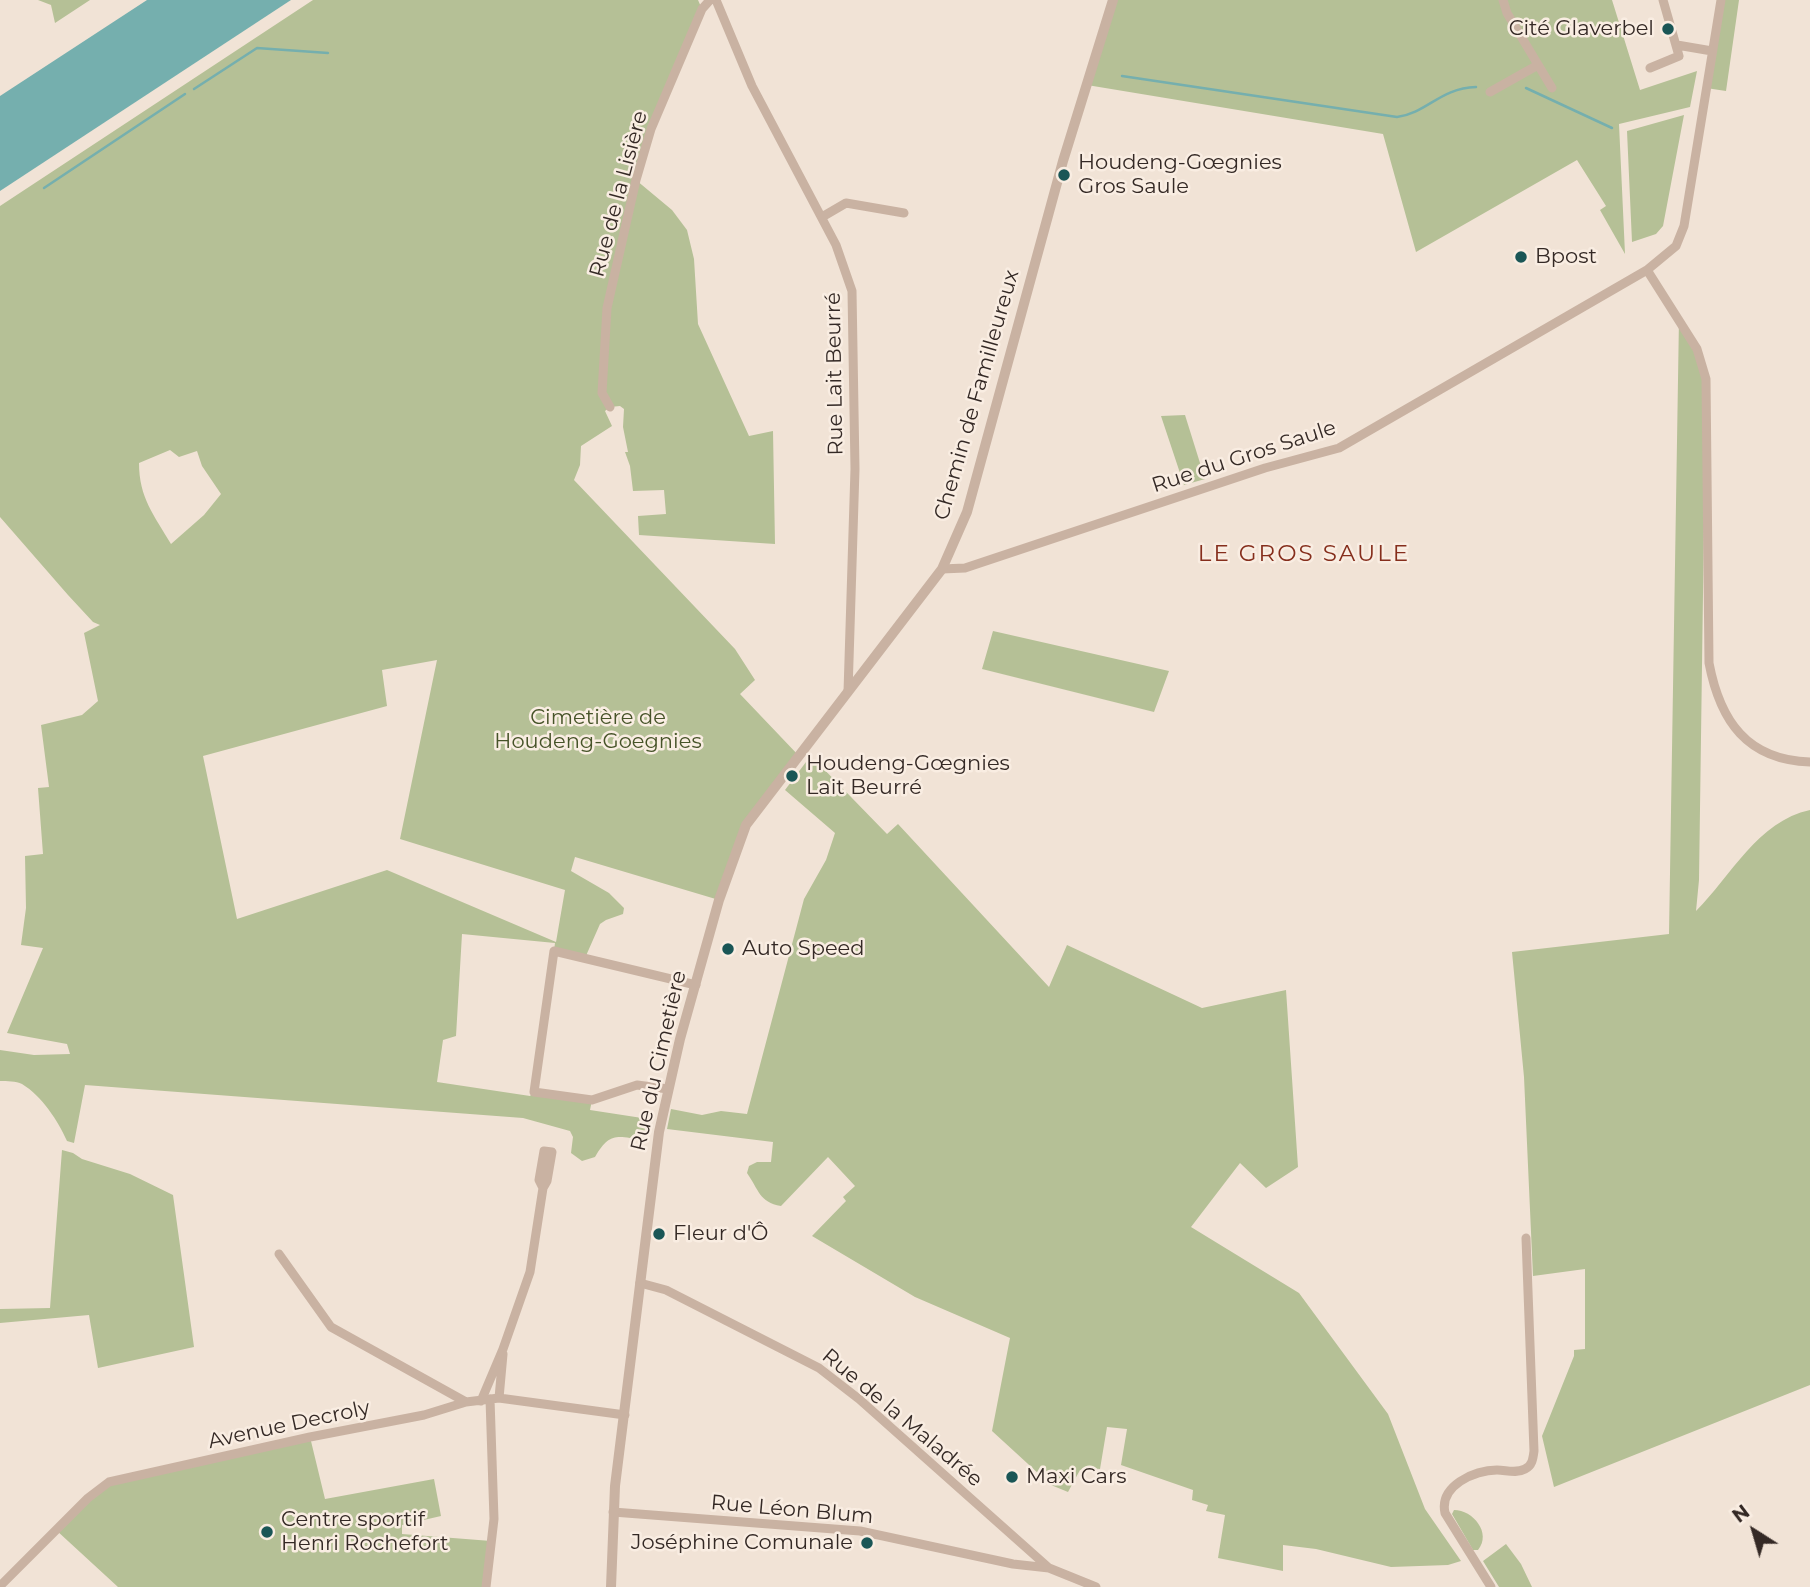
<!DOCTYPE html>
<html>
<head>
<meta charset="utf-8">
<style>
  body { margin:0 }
  #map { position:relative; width:1810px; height:1587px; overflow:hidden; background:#f1e3d6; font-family:Montserrat,sans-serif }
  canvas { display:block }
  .north { position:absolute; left:1719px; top:1496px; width:70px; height:70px; -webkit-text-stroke:5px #f9ede2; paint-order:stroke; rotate:323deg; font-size:19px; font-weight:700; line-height:28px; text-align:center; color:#342925 }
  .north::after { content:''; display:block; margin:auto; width:24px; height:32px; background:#342925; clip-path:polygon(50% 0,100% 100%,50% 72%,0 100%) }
</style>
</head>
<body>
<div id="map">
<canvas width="1810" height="1587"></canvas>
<div class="north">N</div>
</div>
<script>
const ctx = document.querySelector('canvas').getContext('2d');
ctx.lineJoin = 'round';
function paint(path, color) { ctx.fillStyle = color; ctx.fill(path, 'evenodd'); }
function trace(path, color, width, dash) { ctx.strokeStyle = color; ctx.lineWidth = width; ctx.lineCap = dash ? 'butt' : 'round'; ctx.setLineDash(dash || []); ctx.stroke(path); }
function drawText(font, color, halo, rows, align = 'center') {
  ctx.font = font + ' Montserrat,sans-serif'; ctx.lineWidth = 5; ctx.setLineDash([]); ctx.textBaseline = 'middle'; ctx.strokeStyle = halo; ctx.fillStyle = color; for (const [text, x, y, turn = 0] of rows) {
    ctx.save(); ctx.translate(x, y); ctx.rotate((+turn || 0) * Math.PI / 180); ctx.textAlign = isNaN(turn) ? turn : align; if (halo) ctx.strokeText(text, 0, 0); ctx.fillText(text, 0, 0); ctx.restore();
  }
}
paint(new Path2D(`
  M38 0H90L55 23 51 5Z
  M313 0H698L702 9 651 128 636 180 672 210 687 230 694 259 698 324 749 436 773 431 775 544 639 535 638 516 666 514 664 490 633 491 630 466 625 452H628L623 427 624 409 620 406 610 407 605 411 612 426 581 446 580 465 574 480 735 649 755 680 740 694 800 757 757 809 719 900 575 857 571 871 609 893 624 908 623 914 606 920 600 924 585 958 554 951 555 943 462 934 456 1036 443 1040 437 1082 530 1096 534 1092 592 1100 590 1110 642 1118 646 1122 643 1140C616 1136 610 1132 595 1157L582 1161 571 1153 573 1137 570 1131 523 1118 85 1085 74 1143 67 1141C58 1121 42 1096 22 1084 16 1081 7 1081 0 1081V1050L34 1055 70 1054 67 1044 7 1033 43 948 21 945 26 908 25 856 43 854 38 788 49 787 41 725 82 715 98 701 84 633 100 625 93 622 68 595 0 517V206ZM170 450 179 457 197 451 202 466 221 494 204 515 171 544C154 515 139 498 139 463ZM437 660 400 839 565 890 556 942 387 870 237 919 203 756 387 706 382 670Z
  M1114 0H1612L1640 90 1697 71 1690 107 1619 124 1625 254 1600 210 1606 206 1577 160 1416 252 1383 134 1087 85Z
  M1721 0H1739L1726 91 1706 88Z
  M1684 115 1663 226 1656 234 1632 242 1627 131Z
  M1679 318 1706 379 1699 880 1696 911C1731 876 1758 821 1810 810V1385L1554 1487 1542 1436 1574 1356V1350L1585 1349V1269L1533 1276 1524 1077 1512 952 1669 934Z
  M1185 415 1205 479 1184 485 1161 416Z
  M993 631 1169 671 1154 712 982 669Z
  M816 761 887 834 898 824 1049 987 1067 945 1202 1008 1286 990 1298 1167 1266 1188 1240 1163 1191 1227 1299 1293 1388 1414 1425 1509 1461 1561 1448 1565 1391 1567 1316 1549 1283 1545V1571L1218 1558 1225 1515 1206 1511 1208 1505 1192 1500 1193 1490 1121 1465 1127 1429 1107 1427 1100 1469 1089 1468 1080 1470 1068 1492 1051 1485 992 1431 1010 1338 915 1297 812 1236 846 1201 843 1197 855 1186 828 1157 781 1206C759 1202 759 1190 747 1173L749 1166 757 1162H771L773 1142 667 1129 671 1109 702 1115 721 1111 747 1114 804 899 826 860 835 833 785 790 806 762Z
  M62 1150 73 1153 82 1159 130 1174 173 1195 194 1347 98 1368 89 1315 0 1323V1309L50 1308Z
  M310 1437 325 1499 434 1479 441 1516 402 1525V1534L491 1541 486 1587H118L56 1530 101 1487Z
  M1454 1510C1473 1510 1492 1533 1478 1550H1473L1452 1514Z
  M1506 1544 1521 1564 1532 1587H1499L1483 1561Z`), '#b5c096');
paint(new Path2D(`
  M147 0H291L0 191V96Z`), '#75afae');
trace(new Path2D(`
  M1122 76 1397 117C1427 113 1440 88 1476 87
  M1526 88 1612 128
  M194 89 257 48 328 53
  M44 188 185 94`), '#75afae', 2.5);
trace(new Path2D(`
  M716 0 752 86 836 245 852 291 855 469 848 692
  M1503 0 1507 13 1552 88
  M1677 45 1712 51
  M1650 68 1679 56 1663 0
  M1490 92 1538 65
  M822 217 846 203 904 213
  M1647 270 1697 349 1706 379 1709 663C1720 721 1747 760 1810 762
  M610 407 602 393 607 308 636 180 651 129 702 9 710 0
  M942 569 965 568 1265 468 1339 448 1647 270 1676 246 1684 226 1721 0
  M668 1089 637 1085 592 1100 534 1092 554 951 696 985
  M279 1254 331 1327 466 1402
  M640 1283 666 1290 819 1368 859 1399 1049 1568
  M499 1398 503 1354
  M481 1401 503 1349 530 1272 543 1188 547 1181 552 1152 544 1151 539 1180 543 1188
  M613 1512 860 1531 1013 1564 1049 1568 1096 1587
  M0 1586 88 1498 109 1482 310 1437 424 1415 466 1402 499 1398 625 1415
  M486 1587 494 1519 490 1399
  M1491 1587 1445 1513C1439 1486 1474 1470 1497 1470 1506 1470 1516 1474 1525 1469 1532 1466 1533 1459 1534 1451L1526 1238`), '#c9b2a2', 9);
trace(new Path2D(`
  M611 1587 615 1486 659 1132 680 1039 719 900 746 825 942 569 967 512 1063 161 1113 0`), '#c9b2a2', 10);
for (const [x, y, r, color] of [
  [1668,29,7,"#1a5656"],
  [1064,175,7,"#1a5656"],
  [1521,257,7,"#1a5656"],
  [792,776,7,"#1a5656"],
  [728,949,7,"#1a5656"],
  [659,1234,7,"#1a5656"],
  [1012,1477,7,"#1a5656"],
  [267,1532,7,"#1a5656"],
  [867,1543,7,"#1a5656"]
]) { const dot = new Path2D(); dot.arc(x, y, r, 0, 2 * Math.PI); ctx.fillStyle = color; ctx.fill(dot); trace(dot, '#f9ede2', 2.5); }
drawText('21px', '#342925', '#f9ede2', [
  ["Cité Glaverbel",1654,29,"right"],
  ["Houdeng-Gœgnies",1078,163],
  ["Gros Saule",1078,187],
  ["Bpost",1535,257],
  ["Houdeng-Gœgnies",806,764],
  ["Lait Beurré",806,788],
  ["Auto Speed",742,949],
  ["Fleur d'Ô",673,1234],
  ["Maxi Cars",1026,1477],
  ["Centre sportif",281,1520],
  ["Henri Rochefort",281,1544],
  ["Joséphine Comunale",853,1543,"right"]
], 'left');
drawText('21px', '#342925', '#f9ede2', [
  ["Rue de la Lisière",619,194,-75],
  ["Rue Lait Beurré",835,374,-91],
  ["Chemin de Familleureux",977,395,-74],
  ["Rue du Gros Saule",1244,457,-18],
  ["Rue du Cimetière",659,1061,-77],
  ["Rue de la Maladrée",902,1418,40],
  ["Avenue Decroly",289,1425,-12],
  ["Rue Léon Blum",792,1510,5]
]);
drawText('21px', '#465328', '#f9ede2', [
  ["Cimetière de",598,718],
  ["Houdeng-Goegnies",598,742]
]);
ctx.letterSpacing = '2px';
drawText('23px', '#852e1c', '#f9ede2', [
  ["LE GROS SAULE",1304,554]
]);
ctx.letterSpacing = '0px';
</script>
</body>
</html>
